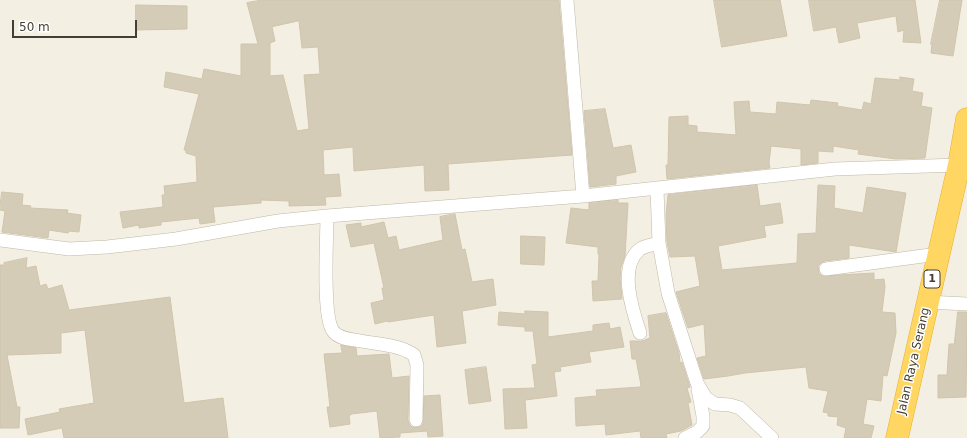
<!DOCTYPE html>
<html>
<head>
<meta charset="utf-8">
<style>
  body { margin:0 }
  #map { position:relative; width:967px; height:438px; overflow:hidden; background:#f3efe3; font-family:"DejaVu Sans",sans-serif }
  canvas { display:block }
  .scale { position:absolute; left:12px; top:20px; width:125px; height:18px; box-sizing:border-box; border:2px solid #453f33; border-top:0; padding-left:5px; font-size:12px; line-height:14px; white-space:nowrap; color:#453f33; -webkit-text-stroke:3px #fff; paint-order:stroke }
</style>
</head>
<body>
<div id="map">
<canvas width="967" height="438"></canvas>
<div class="scale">50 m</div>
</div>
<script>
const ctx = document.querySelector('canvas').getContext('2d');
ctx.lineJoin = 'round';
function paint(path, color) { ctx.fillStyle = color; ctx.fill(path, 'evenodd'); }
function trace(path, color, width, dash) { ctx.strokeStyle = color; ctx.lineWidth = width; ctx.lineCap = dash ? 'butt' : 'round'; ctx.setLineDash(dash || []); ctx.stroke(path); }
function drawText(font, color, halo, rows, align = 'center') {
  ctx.font = font + ' "DejaVu Sans",sans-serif'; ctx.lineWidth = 3; ctx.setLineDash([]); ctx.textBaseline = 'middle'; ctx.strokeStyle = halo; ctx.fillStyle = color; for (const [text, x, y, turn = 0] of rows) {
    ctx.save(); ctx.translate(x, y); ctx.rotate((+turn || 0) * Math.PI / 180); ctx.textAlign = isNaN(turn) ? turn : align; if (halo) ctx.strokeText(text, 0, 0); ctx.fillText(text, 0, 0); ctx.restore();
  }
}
const building = new Path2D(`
  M262 0H559L572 155 448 164 449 190 425 191 424 165 354 171 353 147 323 150 324 175 339 174 341 196 325 197 326 205 289 206V201L261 200V203L213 207 215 222 200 224 199 218 161 222V225L139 228V225L123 228 120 212 163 207 162 195H165L164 186 197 182 196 156 186 153V150H184L199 94 164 87 166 72 202 79 204 69 241 76V44H258L247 3ZM299 21 302 48 318 47 320 74 304 75 309 129 297 131 283 75 270 76V43L275 41 272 27Z
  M714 0H780L787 36 722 47Z
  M809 0H915L921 43 903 42 904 30 898 32 896 16 857 23 860 38 839 43 836 27 814 31Z
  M940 0H962L953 56 931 53 932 44H931Z
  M136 5 187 6V29L136 30Z
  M900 77 914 79 912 91 923 93 921 106 932 108 925 158 896 159 858 154 859 150 833 146V152L818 151V163L801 165V149L771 146 769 163 770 168 667 179 666 165H668L669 117 688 116V125L697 126V132L736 135 734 102 749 101 750 112 776 114 777 102 810 105 811 100 838 103 837 106 862 110 864 102 871 104 875 78 900 80Z
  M605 109 613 148 631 145 636 172 616 176V184L590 187 584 111Z
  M757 185 760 206 780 203 783 223 764 226 766 237 718 246 722 270 797 263 798 234 816 233 818 185 835 186 834 208 863 213 867 187 906 193 896 252 849 245V258L825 261 821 263 818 266 819 274 823 276 874 273V280L884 279 885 287 882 312 895 313 896 333 887 376 883 375 881 401 867 399 863 424 874 426 871 438H844L846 428 837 425 838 417 828 416V413L823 412 828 391 809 388 806 367 745 373 728 376 704 379 697 358 706 356 704 324 688 328 676 292 700 286 695 256 670 257 667 242 666 215 668 195Z
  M2 192 23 194 22 205 31 206 30 208 68 210 67 213 81 215 79 232 69 231 68 233 49 230 48 238 2 232 5 211 0 210Z
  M618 200V203H628L625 256 621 267 620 278 622 299 593 301 592 281H598L599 254H598V247L566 243 571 208 589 210V203Z
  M455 214 462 250 465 249 472 282 493 279 496 305 462 311 466 343 437 347 434 315 388 322 387 321 375 324 371 303 384 300 382 288H384L374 243 351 247 346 225 361 223V227L384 222 388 238 396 236 399 250 443 240 440 217Z
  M521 236 545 237 544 265 521 264Z
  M27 258 26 268 36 266 40 286 46 284 48 289 62 285 69 310 170 297 184 403 223 398 228 438H64L62 428 28 435 25 419 60 412 59 409 94 403 85 330 61 333V353L7 355 17 407H20L19 428H0V265H5L4 263Z
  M525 311 548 312V337L593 331V325L609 323 610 329 620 327 624 347 589 352 591 362 560 367 561 371 554 372 557 396 525 400 527 428 505 429 503 389 535 388 532 365 537 364 533 331H525V327L498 325 499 312 525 314Z
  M958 312H967L966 397 938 398V375H947L949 344H954Z
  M666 313 679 353 680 363 682 362 690 387 687 388 691 402 688 403 692 425 681 431 666 434 667 438H641L640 431 606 435 605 424 576 426 575 398 597 396 596 390 640 387 641 385 636 359H632L630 341H642L650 338 648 316Z
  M341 345 356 348 357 356 389 354 392 378 409 376 408 420 409 424 412 427H420L423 424 424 396 440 395 443 436 428 437 427 431 400 433V437L380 438 377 411 351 414V415H349L350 424 330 427 327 407H330L324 354 342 353Z
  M486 367 491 401 469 404 465 370Z`);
paint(building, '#d5ccb8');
trace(building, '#d0c4ab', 1);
const street = new Path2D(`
  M567 0 583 196
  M657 189 659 243 668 293 697 383 706 398 715 404 730 405 740 408 772 438
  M327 216C327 239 322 316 333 331 338 338 348 339 355 340 373 344 399 344 414 355L417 365 416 420
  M0 240 69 249 107 247 176 239 278 221 327 216 583 196 835 169 959 165
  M826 269 938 254
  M927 302 967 304
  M640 333C633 312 618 268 639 250 643 246 653 245 659 243
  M685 438 697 432 703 426V416L698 389`);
const highway = new Path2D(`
  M897 438 959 165 967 119`);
trace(street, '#beb8a6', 14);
trace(highway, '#e5ae2b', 23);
trace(street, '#fff', 13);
trace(highway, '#ffd662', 22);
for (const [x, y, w] of [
  [932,279,16]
]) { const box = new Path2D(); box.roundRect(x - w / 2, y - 9, w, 18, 3); ctx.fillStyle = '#fff'; ctx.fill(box); trace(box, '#453f33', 1); }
drawText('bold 11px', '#453f33', null, [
  ["1",932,279]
]);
drawText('12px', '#453f33', '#fff', [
  ["Jalan Raya Serang",914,361,-77]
]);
</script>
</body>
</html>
